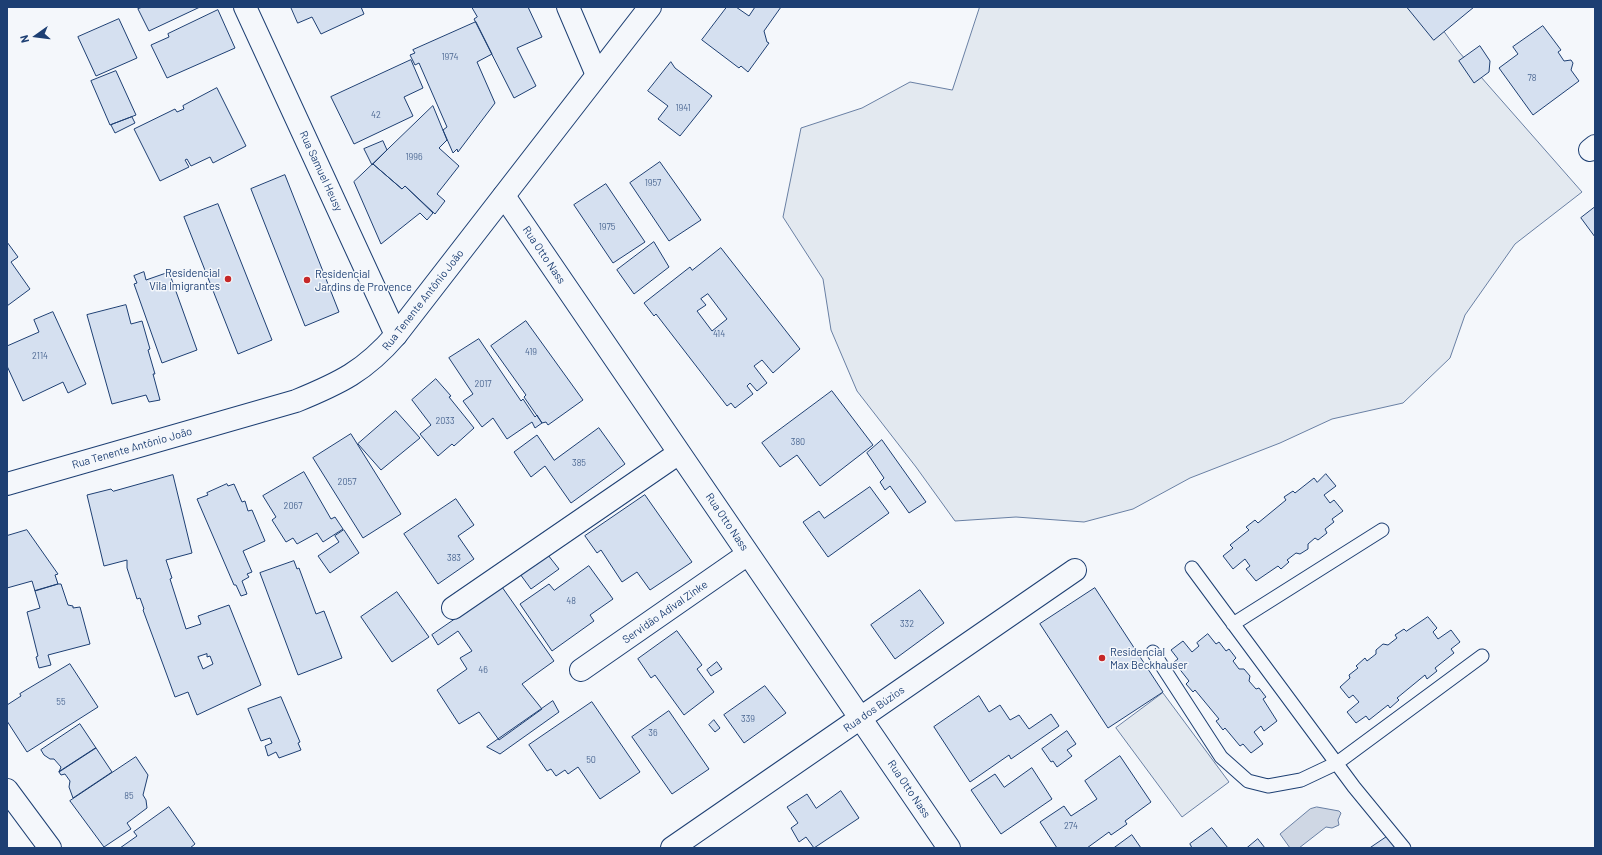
<!DOCTYPE html>
<html>
<head>
<meta charset="utf-8">
<style>
  body { margin:0 }
  #map { position:relative; width:1602px; height:855px; overflow:hidden; background:#f4f7fb; font-family:Barlow,sans-serif }
  canvas { display:block }
  .frame { position:absolute; inset:0; border:8px solid #1d3f73; pointer-events:none }
  .north { position:absolute; left:16px; top:16px; width:40px; height:40px; -webkit-text-stroke:3px #f4f7fb; paint-order:stroke; rotate:256deg; font-size:11px; font-weight:700; line-height:16px; text-align:center; color:#1d3f73 }
  .north::after { content:''; display:block; margin:auto; width:14px; height:18px; background:#1d3f73; clip-path:polygon(50% 0,100% 100%,50% 72%,0 100%) }
</style>
</head>
<body>
<div id="map">
<canvas width="1602" height="855"></canvas>
<div class="frame"></div>
<div class="north">N</div>
</div>
<script>
const ctx = document.querySelector('canvas').getContext('2d');
ctx.lineJoin = 'round';
function paint(path, color) { ctx.fillStyle = color; ctx.fill(path, 'evenodd'); }
function trace(path, color, width, dash) { ctx.strokeStyle = color; ctx.lineWidth = width; ctx.lineCap = dash ? 'butt' : 'round'; ctx.setLineDash(dash || []); ctx.stroke(path); }
function drawText(font, color, halo, rows, align = 'center') {
  ctx.font = font + ' Barlow,sans-serif'; ctx.lineWidth = 3; ctx.setLineDash([]); ctx.textBaseline = 'middle'; ctx.strokeStyle = halo; ctx.fillStyle = color; for (const [text, x, y, turn = 0] of rows) {
    ctx.save(); ctx.translate(x, y); ctx.rotate((+turn || 0) * Math.PI / 180); ctx.textAlign = isNaN(turn) ? turn : align; if (halo) ctx.strokeText(text, 0, 0); ctx.fillText(text, 0, 0); ctx.restore();
  }
}
const green = new Path2D(`
  M980 7H1426L1459 52 1582 192 1515 244 1465 315 1450 358 1403 403 1332 419 1280 443 1190 478 1133 509 1084 522 1016 517 955 521 916 467 857 391 831 330 823 279 783 217 801 128 862 108 910 82 952 90Z
  M1163 693 1229 782 1182 817 1116 728Z`);
paint(green, '#e3e9f0');
trace(green, '#687fa3', 1);
const water = new Path2D(`
  M1317 807 1339 811 1341 813 1338 820 1339 825 1332 828 1326 827 1299 848H1290L1280 834 1310 809Z`);
paint(water, '#cfd7e4');
trace(water, '#687fa3', 1);
const building = new Path2D(`
  M143 7H200L149 31 138 9Z
  M291 7H361L364 14 321 34 312 17 298 23Z
  M472 7H528L542 37 517 48 536 86 514 98 474 19 477 17Z
  M727 7H736L749 16 755 7H781L764 31 767 42 769 43 748 72 741 66 739 68 702 40Z
  M1407 7H1474L1434 40Z
  M218 10 235 48 167 78 151 45 169 37 168 34Z
  M119 19 137 58 96 76 78 37Z
  M476 22 492 54 477 62 495 103 458 152 457 149 453 153 443 130 447 127 419 63 415 65 410 55 415 53 413 50Z
  M1543 26 1561 50 1558 52 1564 61 1571 60 1573 63 1571 70 1579 81 1533 115 1499 68 1518 54 1513 47Z
  M1480 46 1490 61 1489 72 1474 83 1459 61Z
  M411 60 423 88 404 97 413 116 354 144 331 97Z
  M671 62 675 68 712 96 680 136 658 119 668 106 648 91Z
  M116 71 136 115 110 125 91 81Z
  M217 88 246 146 213 163 210 157 191 166 187 159 185 160 189 167 160 181 134 129 175 109 177 112 184 109 183 106Z
  M433 106 447 140 439 148 459 166 437 194 445 201 435 214 405 186 402 189 373 164Z
  M132 117 135 123 115 133 111 125Z
  M383 141 387 150 372 165 364 149Z
  M660 162 701 220 669 241 630 183Z
  M373 164 402 189 405 186 433 213 427 220 420 213 381 244 354 182Z
  M285 175 339 312 305 326 251 189Z
  M606 184 645 242 613 263 574 205Z
  M218 204 272 340 238 354 184 217Z
  M1595 207V237L1581 218Z
  M7 242 18 257 11 262 30 289 7 306Z
  M654 242 669 267 634 294 617 270Z
  M721 248 800 349 773 373 762 360 754 366 767 383 757 391 750 383 747 386 753 394 735 408 731 403 727 406 656 314 654 316 644 303 690 267 692 270ZM708 294 727 319 712 331 697 311 706 305 701 299Z
  M144 272 146 280 169 272 197 350 162 363 134 284 137 283 134 276Z
  M126 305 131 324 142 321 150 349 148 350 155 374H153L160 400 149 402 146 395 112 404 87 315Z
  M53 312 86 384 68 393 63 382 23 401 7 366V346L39 332 34 320Z
  M526 321 583 400 548 425 546 422 542 423 524 397 526 395 491 346Z
  M479 339 521 401 523 399 535 417 537 415 542 423 535 428 532 422 507 439 493 418 482 427 463 401 473 394 449 358Z
  M436 379 451 396 449 397 474 428 454 446 452 444 438 456 420 434 431 425 412 400Z
  M832 391 873 445 820 486 797 455 780 467 762 443Z
  M396 411 420 438 381 470 358 444Z
  M599 428 625 464 571 503 545 466 531 477 514 452 537 435 554 460Z
  M351 434 401 514 363 538 313 458Z
  M882 440 926 502 909 513 890 486 885 490 880 482 884 478 867 453Z
  M304 472 331 519 335 517 343 529 323 542 317 533 297 544 293 538 286 542 272 520 276 517 263 496Z
  M1326 474 1336 486 1324 495 1330 503 1334 500 1343 511 1332 519 1334 522 1325 529 1327 533 1318 540 1315 538 1308 544V549L1300 554 1296 553 1287 560 1289 562 1281 569 1278 566 1256 581 1246 569 1250 566 1245 559 1233 569 1223 556 1233 548 1230 545 1249 530 1246 527 1255 520 1258 523 1286 500 1284 497 1293 491 1295 493 1314 478 1317 482Z
  M173 475 192 553 166 560 172 578 170 579 186 629 201 624 198 616 229 605 261 685 197 715 188 692 175 697 143 610 144 609 140 598 137 599 127 568V560L104 566 87 495 111 489 113 491ZM207 654V657L210 656 213 664 203 669 198 657Z
  M227 484 228 486 234 484 242 502 245 501 248 511 252 510 265 541 243 551 252 572 247 574 249 577 242 581 247 594 241 596 236 585H234L197 499 208 495 207 493Z
  M870 487 889 513 828 557 803 522 819 511 824 518Z
  M645 495 692 562 650 590 637 572 622 582 601 550 597 553 585 536Z
  M456 499 474 525 458 536 474 559 438 584 404 534Z
  M27 530 58 574 55 575 58 584 35 591 32 581 7 588V536Z
  M344 530 359 553 330 573 318 556 339 542 335 536Z
  M548 555 559 569 531 589 520 574Z
  M294 561 297 569 299 568 316 614 324 611 342 658 298 675 260 573Z
  M589 566 613 599 590 615 594 621 552 651 520 604 549 584 554 590Z
  M58 584H61L68 605 73 606V608L80 607 90 644 48 655 51 665 39 668 36 657 38 656 27 612 40 608 35 591Z
  M502 587 554 661 522 684 542 709 499 740 479 712 459 724 437 690 467 669 460 658 472 651 458 631 438 645 432 635Z
  M1095 588 1163 692 1108 728 1040 624Z
  M920 590 944 623 895 659 871 625Z
  M397 592 429 637 392 662 361 617Z
  M1428 617 1437 628 1433 632 1438 639 1451 630 1460 642 1451 649 1454 653 1435 668 1437 671 1427 679 1425 675 1397 698 1399 700 1390 708 1388 705 1369 720 1366 716 1356 723 1347 712 1359 702 1353 695 1349 698 1340 687 1350 678 1349 675 1358 668 1356 666 1365 658 1367 661 1376 654V650L1383 644 1388 645 1397 638 1395 635 1404 629 1406 631Z
  M677 631 702 665 697 669 714 692 684 715 655 675 651 678 638 659Z
  M1208 634 1216 644 1219 642 1226 651 1229 649 1236 658 1233 661 1239 669H1244L1250 676 1249 681 1256 689 1259 688 1266 697 1263 699 1277 721 1264 731 1261 726 1254 732 1263 744 1251 753 1243 744 1240 746 1225 728 1223 730 1216 721 1219 719 1195 690 1193 692 1186 684 1189 681 1174 662 1178 659 1171 650 1183 641 1192 652 1199 646 1197 643Z
  M717 662 722 669 711 676 707 670Z
  M70 664 98 707 27 752 7 721V705L21 696 20 694Z
  M765 686 786 713 744 743 724 715Z
  M979 696 989 712 1000 705 1010 720 1019 715 1029 729 1051 714 1059 726 1011 759 1009 755 970 782 934 727Z
  M281 697 300 742 298 743 301 750 279 758 276 752 268 756 265 746 272 743 270 738 261 741 248 709Z
  M553 701 559 712 500 754 487 747Z
  M592 702 640 772 600 799 578 767 568 774 565 770 556 776 551 769 547 771 529 745Z
  M669 711 709 769 672 794 632 737Z
  M714 720 720 728 715 732 709 725Z
  M80 724 96 748 59 772 61 767 54 759H50L44 755 41 750Z
  M1067 731 1076 744 1067 750 1072 756 1057 767 1053 761 1051 762 1042 749Z
  M96 748 112 772 73 798 69 787 70 781 65 774 61 775 59 772Z
  M1120 756 1151 802 1125 821 1127 824 1111 835 1109 832 1087 848H1057L1040 822 1064 806 1071 816 1097 799 1085 781Z
  M136 757 148 775 143 795 146 800 147 808 127 823 131 829 104 847 70 801Z
  M1032 768 1052 799 1001 834 971 790 995 774 1004 787Z
  M841 791 859 818 814 848 806 837 799 842 791 828 798 823 787 807 807 794 816 808Z
  M169 807 195 844 190 848H120L137 836 134 832Z
  M1212 828 1228 848H1192L1190 844Z
  M1132 835 1141 848H1114Z
  M1388 836 1397 848H1370Z
  M1258 839 1265 848H1247Z`);
paint(building, '#d5e0f0');
trace(building, '#1d3f73', 1);
const lane = new Path2D(`
  M1192 568 1354 787 1404 848
  M1233 624 1382 530
  M1153 652 1221 757 1248 781 1268 786 1301 780 1337 763 1482 656`);
const street = new Path2D(`
  M245 7 396 335
  M568 7 597 75
  M1590 150 1595 146
  M504 196 949 848
  M453 608 679 453
  M581 670 748 554
  M7 790 50 848
  M672 848 1075 570`);
const primary = new Path2D(`
  M7 484 296 401C340 383 365 371 396 335L650 7`);
trace(lane, '#1d3f73', 15);
trace(street, '#1d3f73', 24);
trace(primary, '#1d3f73', 24);
trace(lane, '#f4f7fb', 13);
trace(street, '#f4f7fb', 22);
trace(primary, '#f4f7fb', 22);
for (const [x, y, r, color] of [
  [228,279,4,"#c62828"],
  [307,280,4,"#c62828"],
  [1102,658,4,"#c62828"]
]) { const dot = new Path2D(); dot.arc(x, y, r, 0, 2 * Math.PI); ctx.fillStyle = color; ctx.fill(dot); trace(dot, '#f4f7fb', 1.5); }
drawText('9px', '#4b6792', null, [
  ["1974",450,57],
  ["78",1532,78],
  ["1941",683,108],
  ["42",376,115],
  ["1996",414,157],
  ["1957",653,183],
  ["1975",607,227],
  ["414",719,334],
  ["419",531,352],
  ["2114",40,356],
  ["2017",483,384],
  ["2033",445,421],
  ["380",798,442],
  ["385",579,463],
  ["2057",347,482],
  ["2067",293,506],
  ["383",454,558],
  ["48",571,601],
  ["332",907,624],
  ["46",483,670],
  ["55",61,702],
  ["339",748,719],
  ["36",653,733],
  ["50",591,760],
  ["85",129,796],
  ["274",1071,826]
]);
drawText('11px', '#1d3f73', '#f4f7fb', [
  ["Rua Samuel Heusy",321,171,65],
  ["Rua Otto Nass",544,255,56],
  ["Rua Tenente Antônio João",423,300,-52],
  ["Rua Tenente Antônio João",132,448,-16],
  ["Rua Otto Nass",727,522,56],
  ["Servidão Adival Zinke",665,612,-35],
  ["Rua dos Búzios",874,709,-35],
  ["Rua Otto Nass",909,789,56]
]);
drawText('11px', '#1d3f73', '#f4f7fb', [
  ["Residencial",220,273,"right"],
  ["Vila Imigrantes",220,286,"right"],
  ["Residencial",315,274],
  ["Jardins de Provence",315,287],
  ["Residencial",1110,652],
  ["Max Beckhauser",1110,665]
], 'left');
</script>
</body>
</html>
